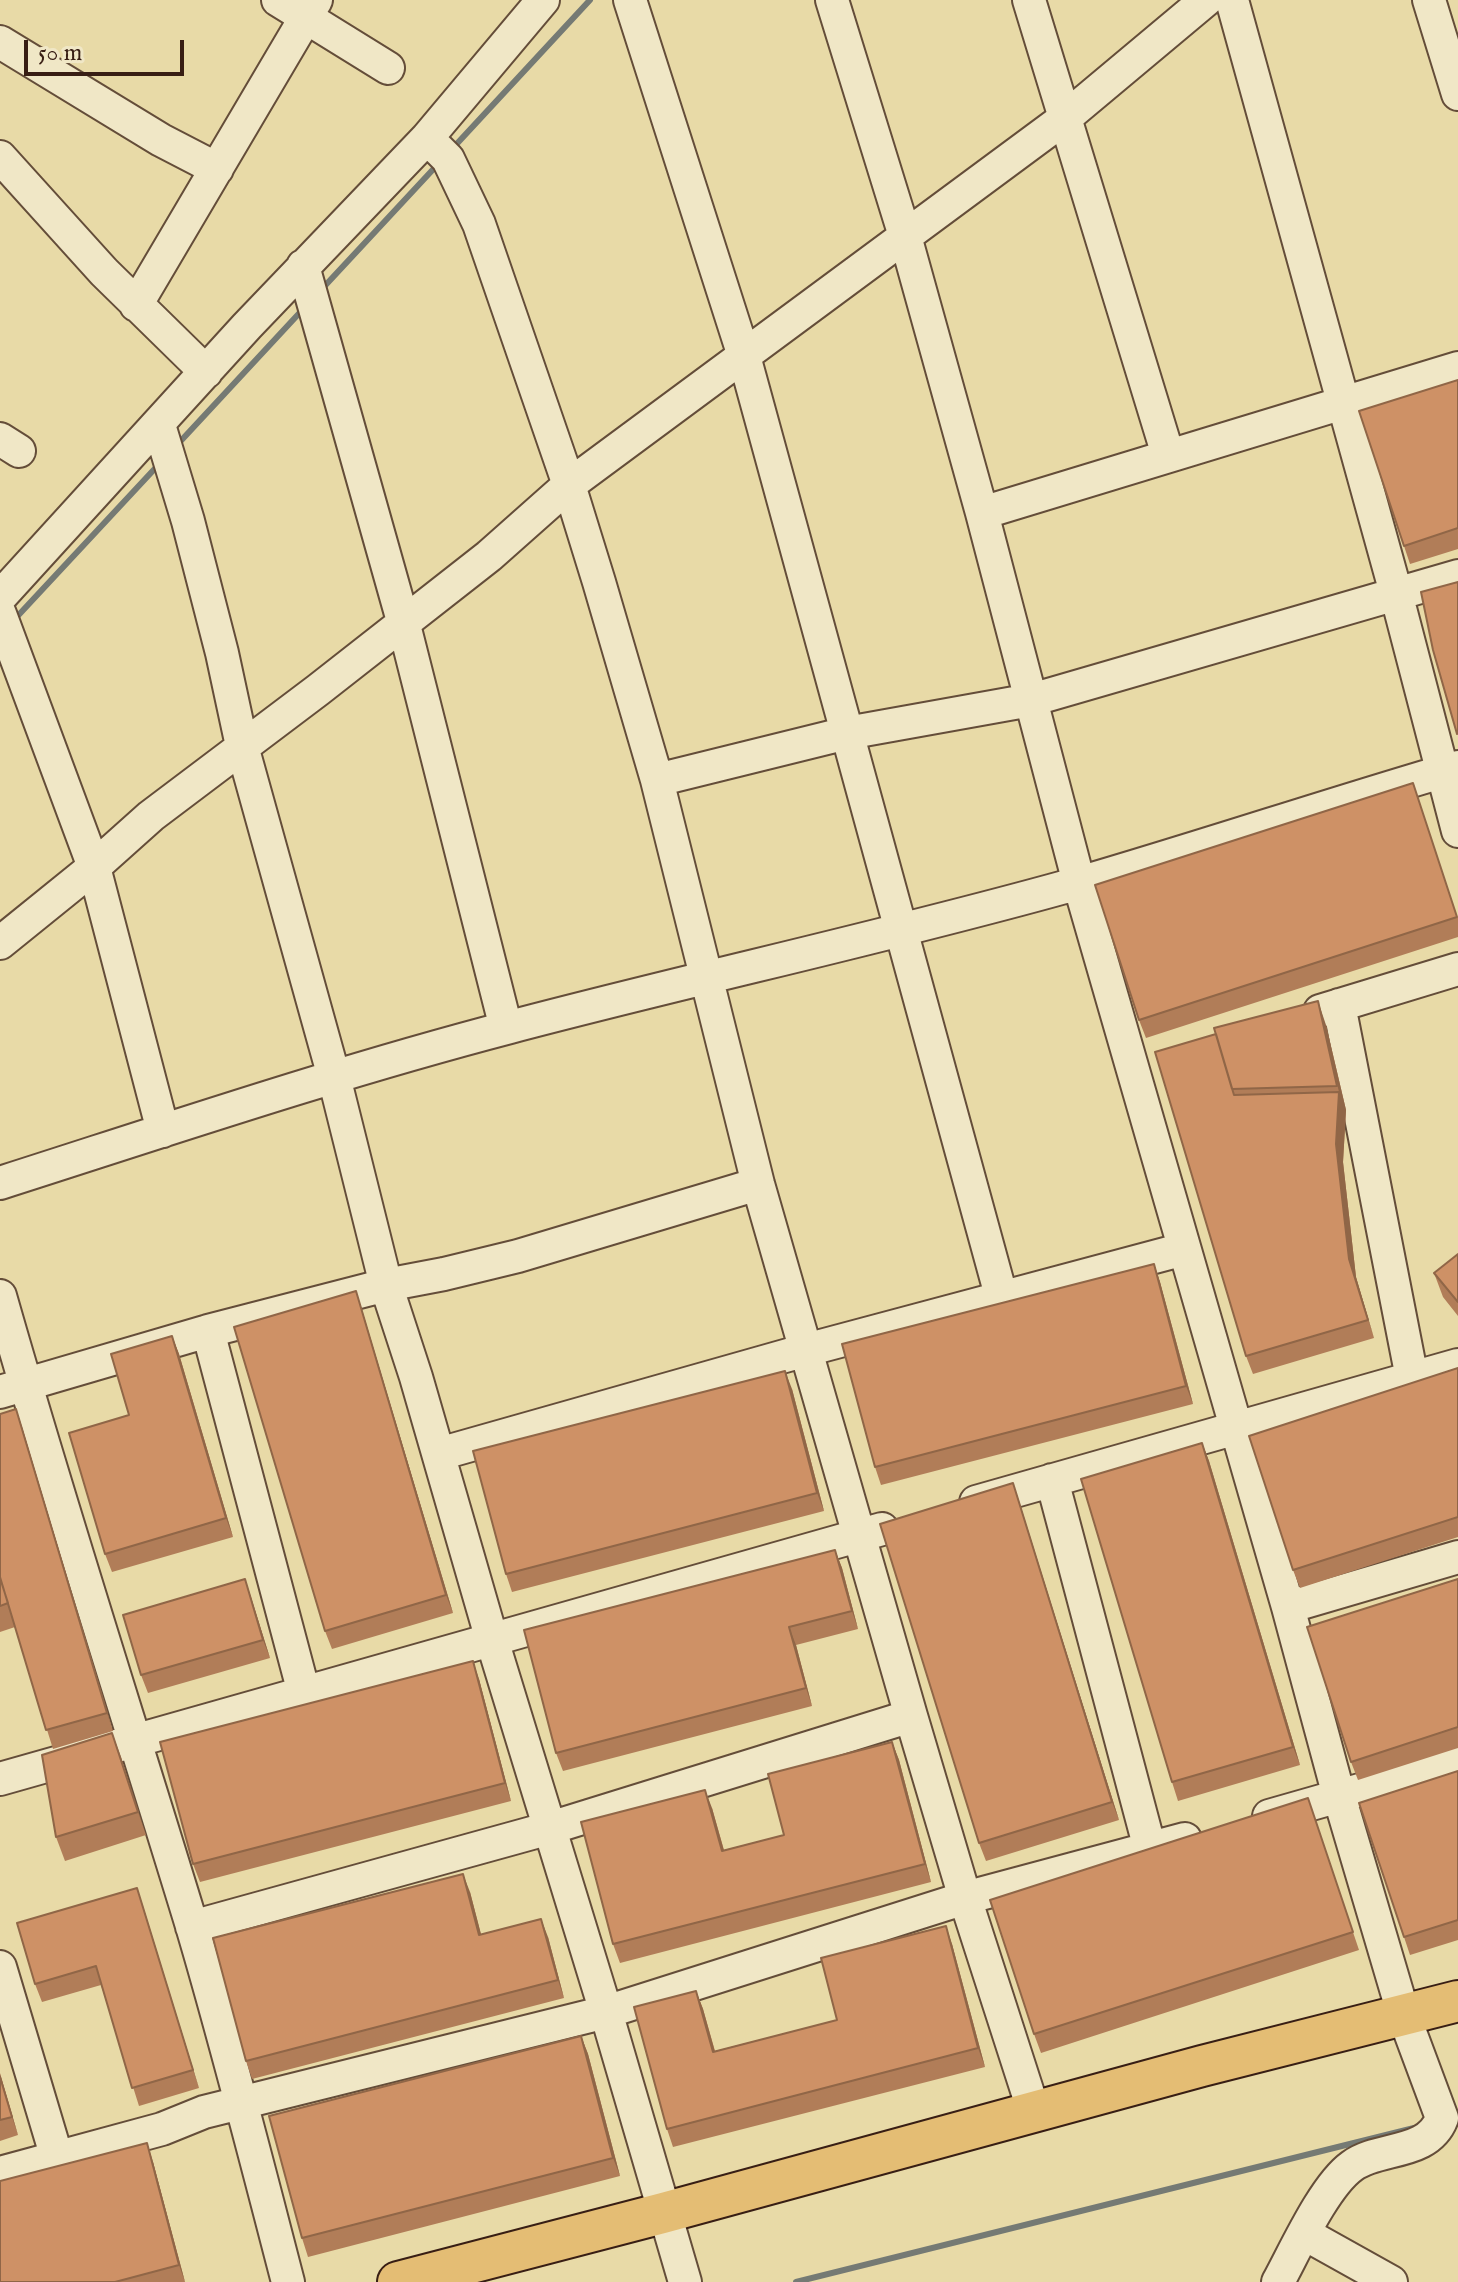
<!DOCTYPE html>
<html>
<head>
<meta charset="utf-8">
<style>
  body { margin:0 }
  #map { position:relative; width:1458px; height:2282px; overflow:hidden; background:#e8daa7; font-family:"IM FELL English",serif }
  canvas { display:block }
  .scale { position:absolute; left:24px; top:40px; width:160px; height:36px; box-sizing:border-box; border:4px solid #381e14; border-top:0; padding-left:10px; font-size:24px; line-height:28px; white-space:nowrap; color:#381e14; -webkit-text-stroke:6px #f0e7c6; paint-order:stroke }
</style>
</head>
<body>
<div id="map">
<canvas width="1458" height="2282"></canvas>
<div class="scale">50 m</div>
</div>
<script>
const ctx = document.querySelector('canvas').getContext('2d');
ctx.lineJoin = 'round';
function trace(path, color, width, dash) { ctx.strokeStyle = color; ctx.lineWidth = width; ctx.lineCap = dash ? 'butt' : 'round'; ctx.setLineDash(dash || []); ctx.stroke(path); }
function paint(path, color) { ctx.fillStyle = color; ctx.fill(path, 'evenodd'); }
trace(new Path2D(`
  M452 149 590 0
  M321 290 439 163
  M177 445 305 307
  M13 621 161 462
  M796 2282 1414 2128`), '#757a74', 6);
const minor = new Path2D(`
  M278 0 388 68
  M630 0 744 356 1002 1299
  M832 0 905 236 982 513 1079 883 1288 1607 1339 1796 1404 2016 1442 2118C1428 2156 1379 2146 1352 2166 1324 2186 1295 2251 1278 2282
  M1029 0 1168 455
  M1232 0 1396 593 1458 831
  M1429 0 1458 94
  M0 42 161 140 217 169
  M427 138 448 159 479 224 569 485 599 582 657 780 758 1184 911 1716 965 1898 1034 2112
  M0 157 104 272 206 372
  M303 266 403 621 506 1028
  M136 305 316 0
  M159 425 188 521 222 653 242 746 334 1077 386 1285 416 1377 492 1640 606 2012 685 2282
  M0 439 19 451
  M982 513 1458 368
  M0 597 247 326 427 138 543 0
  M0 614 94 867 163 1131
  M657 780 847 733 1031 700 1458 576
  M0 943 94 867 151 816 318 690 489 556 569 485 1065 118 1206 0
  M1339 1005 1412 1378
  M1320 1011 1458 969
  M0 1183C169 1129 338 1072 510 1027 699 977 891 936 1079 883 1206 846 1331 804 1458 767
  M0 1296C60 1507 128 1716 192 1926 227 2044 257 2163 288 2282
  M208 1331 304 1693
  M0 1392 208 1331 386 1285 444 1274 518 1256 758 1184
  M439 1454 806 1350 1184 1249
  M1052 1480 1150 1849
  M976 1502 1458 1365
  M1288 1607 1458 1557
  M0 1779 882 1529
  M1269 1816 1458 1762
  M192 1927 550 1828 911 1716
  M0 1967 57 2158
  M0 2173 162 2129 204 2112 606 2012 965 1898 1185 1839
  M1305 2234 1391 2282`);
const major = new Path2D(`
  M398 2282 663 2213 1202 2066 1458 2001`);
trace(minor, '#644d39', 36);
trace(major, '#381e14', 44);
trace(minor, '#f0e7c6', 32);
trace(major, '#e4bd74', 40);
paint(new Path2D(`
  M1458 380V549L1410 564 1404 546Z
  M1458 917V937L1146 1038 1139 1020Z
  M1326 1025 1346 1110 1343 1162 1356 1277 1374 1338 1253 1374 1246 1356 1155 1052Z
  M1458 1254V1316L1443 1297 1434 1273Z
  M1154 1264 1160 1282 1193 1404 881 1485 875 1467Z
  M362 1310 453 1613 332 1649 325 1631Z
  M172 1336 179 1354 233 1537 112 1572 105 1554 129 1415Z
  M1458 1368V1537L1300 1588 1293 1570Z
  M792 1389 824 1511 512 1592 506 1574Z
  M16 1409 22 1427 113 1731 53 1749 15 1627 0 1632V1414Z
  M1202 1443 1209 1461 1300 1765 1178 1801 1172 1782Z
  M1013 1483 1119 1820 986 1861 979 1843Z
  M835 1550 842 1568 858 1629 796 1645 812 1706 563 1771 556 1753Z
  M245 1579 270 1658 148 1693 141 1675Z
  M1458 1579V1748L1358 1780 1351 1762Z
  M479 1679 511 1801 200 1882 193 1864Z
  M112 1733 146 1835 65 1861 56 1837Z
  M892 1742 899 1760 931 1882 620 1963 613 1944 712 1808 724 1850 784 1835Z
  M1458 1771V1940L1410 1955 1404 1937Z
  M1308 1798 1359 1950 1041 2053 1034 2034Z
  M137 1888 199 2088 139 2106 101 1985 42 2002 35 1984Z
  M470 1892 481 1935 548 1937 564 1998 252 2079 246 2061Z
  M952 1944 985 2067 673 2147 667 2129 696 1991 703 2009 715 2051 837 2020Z
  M581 2036 588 2054 620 2176 308 2257 302 2238Z
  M0 2073 18 2135 0 2141Z
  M153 2162 185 2282H0Z`), '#b17d58');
paint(new Path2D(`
  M1318 1001 1326 1025 1346 1110 1343 1162 1356 1277 1374 1338 1349 1259 1336 1144 1339 1092Z
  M1154 1264 1160 1282 1193 1404 1186 1386Z
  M356 1291 362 1310 453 1613 446 1595Z
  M172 1336 179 1354 233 1537 226 1518Z
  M785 1371 792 1389 824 1511 817 1493Z
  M16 1409 22 1427 113 1731 107 1713Z
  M1202 1443 1209 1461 1300 1765 1293 1747Z
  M1013 1483 1019 1501 1119 1820 1112 1802Z
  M835 1550 842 1568 858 1629 852 1611Z
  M245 1579 251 1597 270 1658 263 1640Z
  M789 1627 796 1645 812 1706 806 1688Z
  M473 1661 479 1679 511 1801 505 1783Z
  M112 1733 121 1757 146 1835 138 1812Z
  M892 1742 899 1760 931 1882 925 1864Z
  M705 1790 712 1808 729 1869 722 1851Z
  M463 1874 470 1892 486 1953 479 1935Z
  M137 1888 143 1906 199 2088 193 2070Z
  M541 1919 548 1937 564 1998 558 1980Z
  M946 1926 952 1944 985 2067 978 2048Z
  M696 1991 703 2009 720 2070 713 2052Z
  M581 2036 588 2054 620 2176 613 2158Z
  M0 2073V2074L18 2135 12 2117 0 2077Z
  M147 2143 153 2162 185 2282 179 2265Z`), '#906647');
const building = new Path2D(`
  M1458 380V528L1404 546 1359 411Z
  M1458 582V733L1457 734 1433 650 1421 592Z
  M1413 783 1457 917 1139 1020 1095 885Z
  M1318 1001 1337 1086 1232 1089 1214 1028Z
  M1216 1034 1234 1095 1339 1092 1336 1144 1349 1259 1368 1320 1246 1356 1155 1052Z
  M1458 1254V1302L1434 1273Z
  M1154 1264 1186 1386 875 1467 842 1344Z
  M356 1291 446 1595 325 1631 234 1327Z
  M172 1336 226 1518 105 1554 69 1433 129 1415 111 1354Z
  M1458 1368V1517L1293 1570 1249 1436Z
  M785 1371 817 1493 506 1574 473 1451Z
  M16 1409 107 1713 46 1730 0 1577V1414Z
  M1202 1443 1293 1747 1172 1782 1081 1479Z
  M1013 1483 1112 1802 979 1843 880 1524Z
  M835 1550 852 1611 789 1627 806 1688 556 1753 524 1630Z
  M0 1578 8 1603 0 1606Z
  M245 1579 263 1640 141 1675 123 1615Z
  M1458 1579V1727L1351 1762 1307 1627Z
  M473 1661 505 1783 193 1864 160 1742Z
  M112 1733 138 1812 56 1837 42 1755Z
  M892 1742 925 1864 613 1944 581 1822 705 1790 722 1851 784 1835 768 1774Z
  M1458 1771V1920L1404 1937 1359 1803Z
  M1308 1798 1353 1932 1034 2034 990 1900Z
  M463 1874 479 1935 541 1919 558 1980 246 2061 213 1938Z
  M137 1888 193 2070 132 2088 96 1966 35 1984 17 1923Z
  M946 1926 978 2048 667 2129 634 2007 696 1991 713 2052 837 2020 821 1958Z
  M581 2036 613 2158 302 2238 269 2116Z
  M0 2077 12 2117 0 2120Z
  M147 2143 179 2265 115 2282H0V2181Z`);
paint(building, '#ce9166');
trace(building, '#906647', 2);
</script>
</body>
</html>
